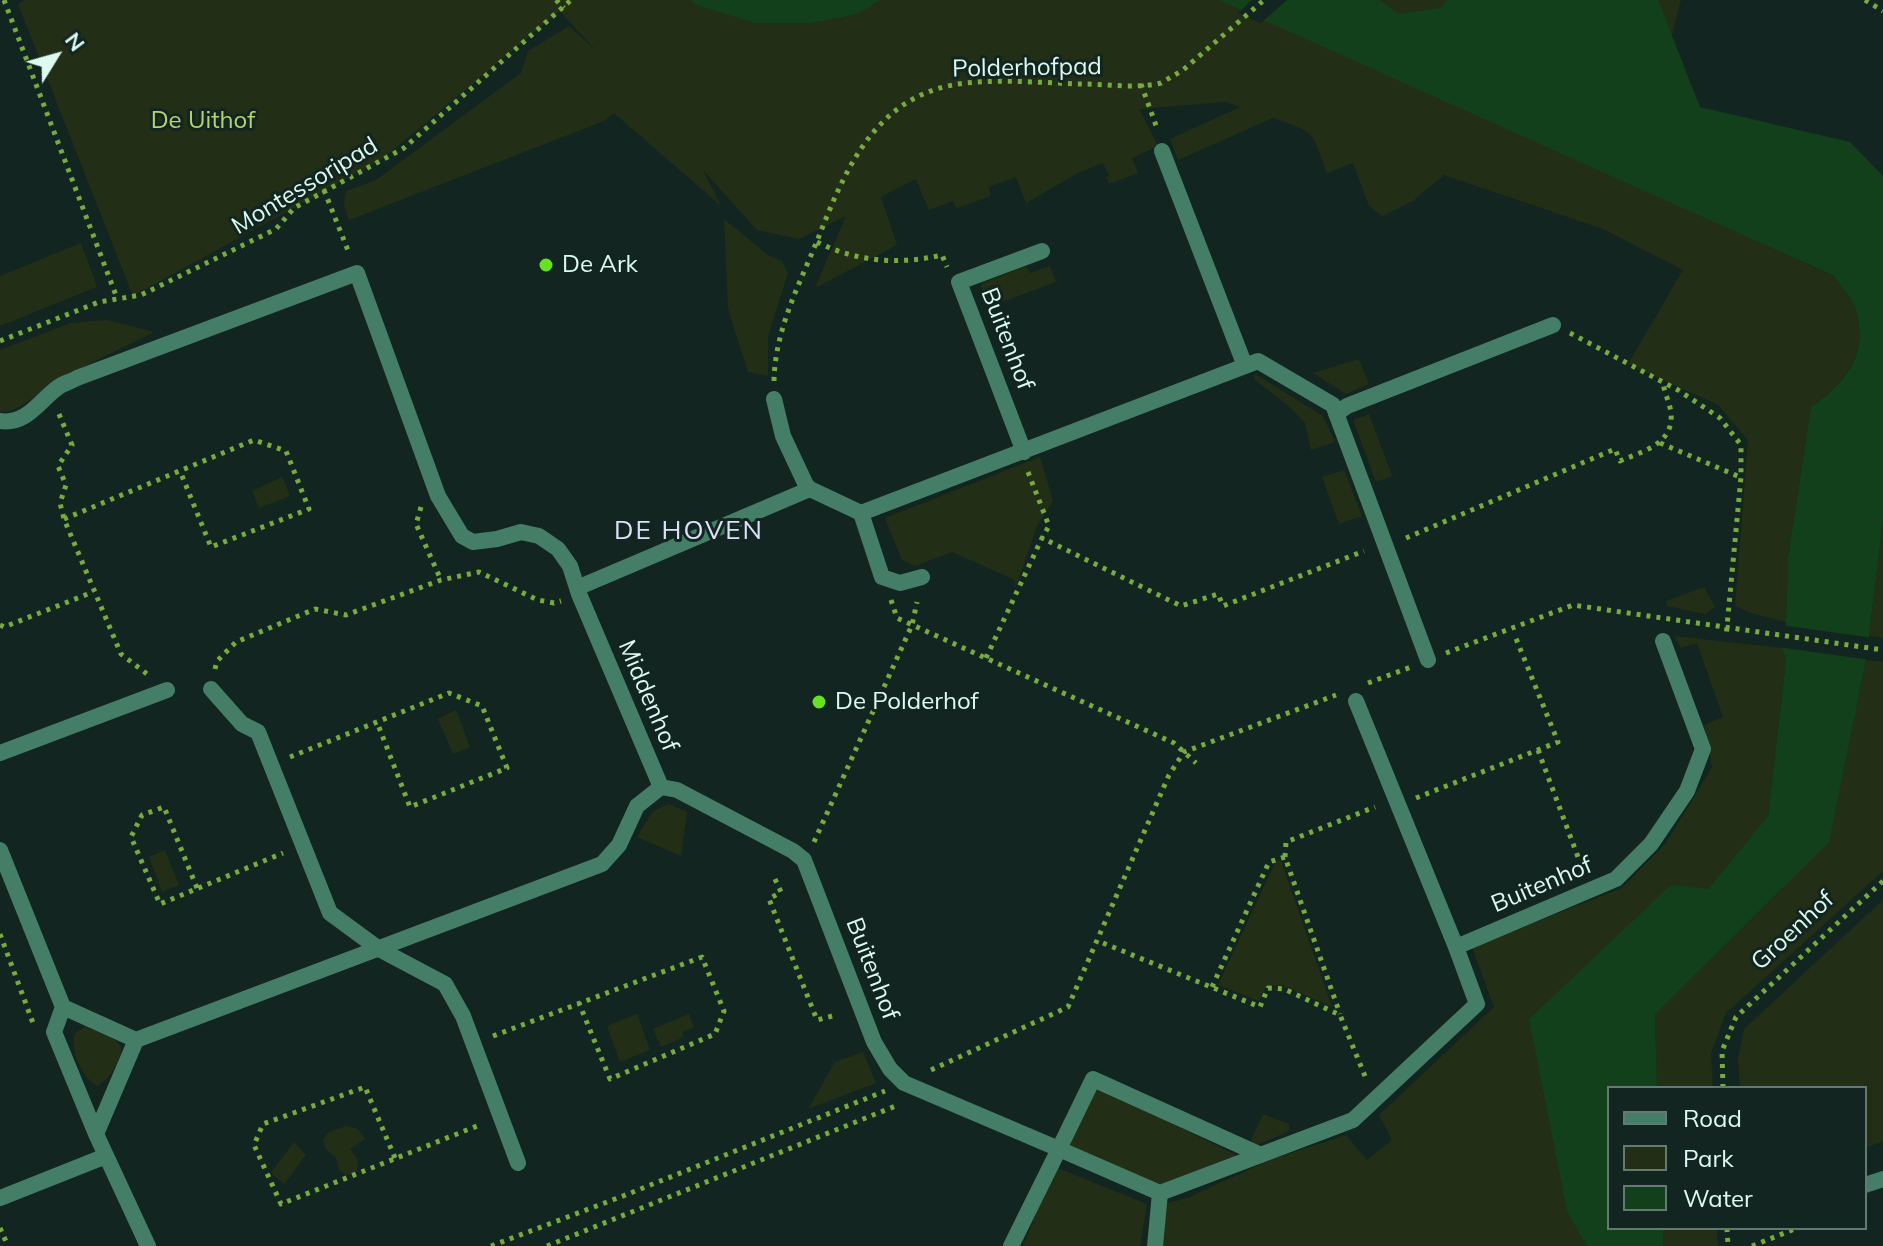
<!DOCTYPE html>
<html>
<head>
<meta charset="utf-8">
<style>
  body { margin:0 }
  #map { position:relative; width:1883px; height:1246px; overflow:hidden; background:#132520; font-family:Mulish,sans-serif }
  canvas { display:block }
  .legend { position:absolute; left:1607px; top:1086px; width:260px; height:144px; box-sizing:border-box; background:#132520; border:2px solid #637a73; margin:0; padding:10px 14px; list-style:none; font-size:24px; color:#dcfaf0 }
  .legend li { display:flex; align-items:center; gap:16px; height:40px }
  .legend b { width:40px; border:2px solid #637a73 }
  .north { position:absolute; left:16px; top:16px; width:80px; height:80px; -webkit-text-stroke:6px #132520; paint-order:stroke; rotate:53deg; font-size:22px; font-weight:700; line-height:32px; text-align:center; color:#dcfaf0 }
  .north::after { content:''; display:block; margin:auto; width:28px; height:36px; background:#dcfaf0; clip-path:polygon(50% 0,100% 100%,50% 72%,0 100%) }
</style>
</head>
<body>
<div id="map">
<canvas width="1883" height="1246"></canvas>
<ul class="legend">
<li><b style="height:10px;background:#447e66"></b>Road</li>
<li><b style="height:22px;background:#222f16"></b>Park</li>
<li><b style="height:22px;background:#11401a"></b>Water</li>
</ul>
<div class="north">N</div>
</div>
<script>
const ctx = document.querySelector('canvas').getContext('2d');
ctx.lineJoin = 'round';
function paint(path, color) { ctx.fillStyle = color; ctx.fill(path, 'evenodd'); }
function trace(path, color, width, dash) { ctx.strokeStyle = color; ctx.lineWidth = width; ctx.lineCap = dash ? 'butt' : 'round'; ctx.setLineDash(dash || []); ctx.stroke(path); }
function drawText(font, color, halo, rows, align = 'center') {
  ctx.font = font + ' Mulish,sans-serif'; ctx.lineWidth = 6; ctx.setLineDash([]); ctx.textBaseline = 'middle'; ctx.strokeStyle = halo; ctx.fillStyle = color; for (const [text, x, y, turn = 0] of rows) {
    ctx.save(); ctx.translate(x, y); ctx.rotate((+turn || 0) * Math.PI / 180); ctx.textAlign = isNaN(turn) ? turn : align; if (halo) ctx.strokeText(text, 0, 0); ctx.fillText(text, 0, 0); ctx.restore();
  }
}
paint(new Path2D(`
  M25 0H1681L1632 184 1835 277C1841 286 1851 297 1855 308 1870 354 1845 382 1811 407L1788 557 1786 622 1751 613 1735 606 1748 440 1718 405 1628 364 1683 270 1603 229 1444 175 1413 201 1382 216 1369 206 1353 163 1327 173C1311 130 1317 133 1273 118L1178 160 1170 139 1240 107 1225 102 1139 109 1158 146 1132 158 1138 173 1109 184 1106 177 1109 176 1103 163 1078 173 1026 203 1016 177 988 187 991 196 957 208 953 201 929 210 916 179 881 197 897 245 815 288 846 216 799 239 757 230 703 170 721 206 614 113 604 121 349 220 344 205 346 191 376 180 521 73 528 51 569 26 597 52 560 11 381 160 133 296 18 4Z
  M724 219 768 255 782 261 788 273 768 336V376L748 372 728 309Z
  M81 243 97 287 0 326V276Z
  M1026 266 1030 273 1050 266 1056 282 989 307 980 284Z
  M107 320 154 332C121 349 86 364 54 383 38 392 20 413 0 412V350L71 323Z
  M1359 359 1369 384 1346 394 1313 373Z
  M1255 374 1323 416 1335 442 1311 450 1305 423 1292 409 1254 379Z
  M1369 414 1392 476 1376 482 1353 420Z
  M1040 457 1053 501 1037 526 1015 589V580L952 552 915 566 902 560 885 518Z
  M1344 470 1362 516 1339 524 1322 477Z
  M282 477 290 496 259 508 252 491Z
  M1883 521V638L1869 636Z
  M1704 587 1715 607 1705 614 1667 606 1666 601Z
  M1674 636 1782 648 1786 660 1768 816 1708 889 1529 1019 1589 1246H1149L1157 1206 1187 1198 1272 1159 1346 1135 1367 1160 1392 1140 1379 1115 1494 1007 1472 947 1622 888 1666 843 1712 767 1704 725 1723 717 1697 643 1681 648Z
  M1866 660 1883 662V871L1726 1013 1711 1053 1713 1088H1657L1655 1014 1828 842Z
  M456 710 470 747 453 754 438 719Z
  M669 804 687 812 681 856 637 837 653 811Z
  M165 850 179 885 162 892 149 857Z
  M1276 861H1281L1332 1007 1282 985 1266 986 1259 1001 1218 985Z
  M1883 900V1141L1865 1148V1088H1740L1738 1058 1744 1029Z
  M637 1014 650 1050 620 1062 607 1026Z
  M689 1014 694 1027 682 1032 684 1037 661 1047 653 1029Z
  M85 1027C102 1034 130 1038 118 1061 113 1071 108 1079 98 1086 82 1079 69 1049 75 1033Z
  M863 1052 876 1083 808 1109 835 1062Z
  M1096 1086 1242 1158 1156 1190 1060 1154Z
  M1263 1114 1289 1124V1131L1257 1145H1249Z
  M346 1126 358 1129 365 1139 350 1149C357 1158 361 1162 355 1173L346 1175 339 1170 336 1158 326 1149 323 1140 329 1132Z
  M294 1142 306 1155 284 1184 271 1173Z
  M1055 1167 1147 1204 1140 1246H1023Z
  M1663 1228H1717L1718 1246H1663Z`), '#222f16');
paint(new Path2D(`
  M691 0H880L858 14 811 23H755L697 5Z
  M1219 0H1379L1399 14 1441 8 1447 0H1658L1700 107 1850 142 1883 176V521L1866 660 1829 842 1655 1014 1657 1088H1609V1228H1663V1246H1587L1567 1211 1529 1019 1671 885 1708 889 1768 816 1786 660 1782 648 1786 622 1788 557 1811 407C1846 382 1870 354 1855 308 1851 297 1841 286 1834 276Z`), '#11401a');
paint(new Path2D(`
  M1252 0H1287L1261 23 1238 13Z
  M1781 625 1873 638 1870 660 1778 647Z`), '#132520');
trace(new Path2D(`
  M4 0 117 298
  M556 0 564 8
  M1865 0 1883 11
  M1141 84 1158 131
  M324 190 349 253
  M817 242C857 262 899 265 942 255L947 267
  M1570 333 1678 390 1720 418 1741 445V477L1726 637
  M0 341 99 302 141 295 276 229 294 208 404 148 571 0
  M774 381C775 327 802 280 821 231 849 160 881 92 966 83 1004 79 1044 83 1082 84 1107 84 1137 89 1161 83L1183 70 1264 0
  M59 414 72 445 58 466 66 485 60 503 64 519 121 654 147 674
  M1660 443 1740 477
  M1028 472 1049 526 1042 538
  M421 507 416 524 441 580
  M64 519 254 440 286 451 309 509 211 547 180 471
  M1406 538 1615 449 1620 461C1643 451 1674 444 1671 413 1670 403 1664 393 1663 382
  M891 600 897 618 1174 743 1196 763
  M0 625 4 627 93 592
  M1446 653 1573 605 1883 650
  M986 658 1042 538 1181 606 1218 594 1223 606 1364 551
  M215 669 217 661 236 642 315 609 346 615 441 580 479 572 538 600 554 603 561 601
  M1368 683 1411 667
  M1538 750 1584 873
  M290 757 449 693 482 706 507 768 410 807 377 722
  M1416 798 1558 742 1515 636
  M814 842 912 625 917 602
  M1285 857 1286 842 1375 807
  M775 879 781 892 769 899 817 1020 836 1015
  M197 888 164 807 142 815 131 837 160 904 283 853
  M0 934 33 1023
  M1103 943 1260 1007 1268 988 1284 989 1340 1015 1367 1081
  M1212 987 1269 862 1285 857 1340 1014
  M493 1036 702 957 724 1011 715 1034 610 1079 579 1003
  M931 1070 1068 1007 1169 775 1184 752 1336 695
  M1723 1088 1722 1051 1736 1017 1883 881
  M395 1158 365 1087 263 1124 254 1145 281 1204 482 1124
  M0 1228 8 1246
  M1727 1228 1728 1246
  M491 1246 623 1196 885 1091
  M547 1246 898 1105
  M1752 1246 1797 1228`), '#77aa40', 5, [4, 6]);
trace(new Path2D(`
  M1162 151 1245 366
  M774 399 783 436 806 485 810 489 861 513 882 577 900 583 922 577
  M1336 414 1347 406 1553 325
  M0 421C28 425 40 399 60 386 65 383 72 381 77 378L357 273 438 496 462 536 473 542 497 539 521 532 539 536 558 549 570 566 579 594 661 787 637 806 619 845 602 864 136 1040
  M1024 452 959 282 1042 251
  M861 513 1258 361 1333 405 1428 660
  M577 588 810 489
  M211 689 242 724 258 732 330 913 379 949 445 984 463 1016 518 1163
  M1356 701 1456 947 1616 879 1651 844 1687 791 1703 749 1663 641
  M0 753 167 690
  M661 787 677 790 793 851 804 860 874 1042 890 1069 904 1083 1059 1149 1093 1079 1261 1155
  M0 850 63 1007 54 1032 96 1134 148 1246
  M63 1007 136 1040 96 1134
  M1865 1185 1883 1179
  M0 1198 106 1156
  M1011 1246 1059 1149 1160 1193 1353 1120 1477 1004 1456 947
  M1155 1246 1160 1193`), '#447e66', 16);
for (const [x, y, r, color] of [
  [546,265,8,"#66e220"],
  [819,702,8,"#66e220"]
]) { const dot = new Path2D(); dot.arc(x, y, r, 0, 2 * Math.PI); ctx.fillStyle = color; ctx.fill(dot); trace(dot, '#132520', 3); }
drawText('24px', '#dcfaf0', '#132520', [
  ["Polderhofpad",1027,68,-1],
  ["Montessoripad",305,186,-31],
  ["Buitenhof",1007,339,69],
  ["Middenhof",648,696,67],
  ["Buitenhof",1542,885,-23],
  ["Groenhof",1793,931,-43],
  ["Buitenhof",872,969,69]
]);
drawText('24px', '#b5d270', '#132520', [
  ["De Uithof",203,121]
]);
drawText('24px', '#dcfaf0', '#132520', [
  ["De Ark",562,265],
  ["De Polderhof",835,702]
], 'left');
ctx.letterSpacing = '2px';
drawText('26px', '#dde0fb', '#132520', [
  ["DE HOVEN",689,531]
]);
ctx.letterSpacing = '0px';
</script>
</body>
</html>
